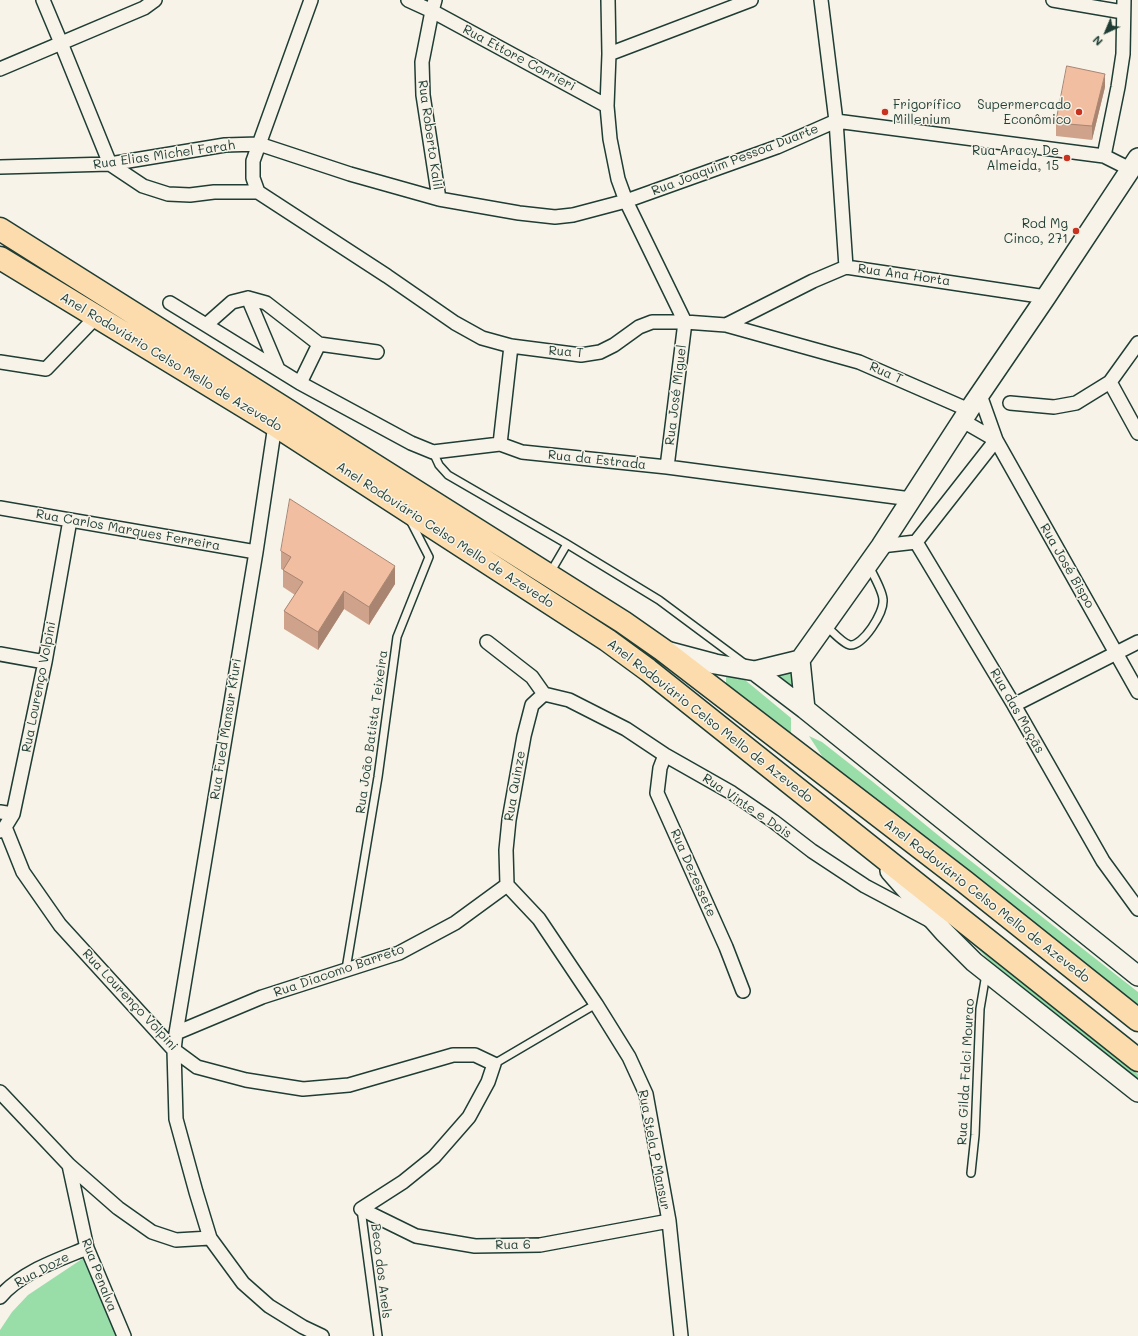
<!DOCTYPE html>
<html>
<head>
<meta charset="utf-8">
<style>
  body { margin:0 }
  #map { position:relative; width:1138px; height:1336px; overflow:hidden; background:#f7f3e8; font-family:Mali,sans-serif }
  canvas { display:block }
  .north { position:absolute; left:1086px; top:12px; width:40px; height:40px; -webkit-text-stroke:3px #f7f3e8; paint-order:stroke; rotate:224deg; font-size:11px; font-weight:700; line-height:16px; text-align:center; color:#1f3d34 }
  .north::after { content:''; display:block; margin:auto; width:14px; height:18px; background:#1f3d34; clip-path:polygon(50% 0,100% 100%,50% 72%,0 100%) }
</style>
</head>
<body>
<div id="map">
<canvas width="1138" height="1336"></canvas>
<div class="north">N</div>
</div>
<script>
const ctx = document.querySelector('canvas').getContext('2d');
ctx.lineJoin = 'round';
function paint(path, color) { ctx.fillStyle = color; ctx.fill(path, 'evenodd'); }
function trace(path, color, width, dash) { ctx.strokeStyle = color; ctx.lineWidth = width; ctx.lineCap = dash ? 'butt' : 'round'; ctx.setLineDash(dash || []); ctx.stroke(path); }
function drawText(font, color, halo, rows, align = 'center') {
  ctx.font = font + ' Mali,sans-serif'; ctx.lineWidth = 3; ctx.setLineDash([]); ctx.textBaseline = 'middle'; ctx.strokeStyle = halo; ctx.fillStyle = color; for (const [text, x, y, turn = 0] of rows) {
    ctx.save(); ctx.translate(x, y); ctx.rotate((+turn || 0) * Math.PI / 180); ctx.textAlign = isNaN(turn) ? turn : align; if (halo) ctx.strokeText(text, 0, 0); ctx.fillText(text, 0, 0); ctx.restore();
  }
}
paint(new Path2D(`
  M793 667 795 690 771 673Z
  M739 675 791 718V735L726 687V677Z
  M809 736 822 742 873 782 944 840 1138 992V1011L829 767Z
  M966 937 1138 1074V1084L993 964Z
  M85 1257 120 1336H0V1330L12 1312 28 1295Z`), '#99dda9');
const service = new Path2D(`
  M433 452 439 465 448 475 567 544 659 600 745 664
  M550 573 567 544
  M826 626C832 631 843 644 850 645 863 646 884 613 883 600 883 591 873 575 869 566
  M346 969 378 777 397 637 429 557 410 520
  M494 1064 596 1004
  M971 1173 975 1135 980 1009 986 974
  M361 1209 378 1336`);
const minor = new Path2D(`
  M43 0 61 43 110 164 143 186 168 194 190 195 214 192H258
  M311 0 253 161V178L258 192 387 276 455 323 482 338 511 346 581 355 600 352 614 345 639 327 652 322H685L726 325 859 362 969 410
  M408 0 432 11 607 106
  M435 0 432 11 422 62 423 95 439 199
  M608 0 609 54 607 106 610 139 618 179 626 201 685 322 667 467
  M821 0 836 121 846 267
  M1053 0 1123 12
  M609 54 751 0
  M0 69 144 8 155 0
  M1104 156 1118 87 1123 54 1124 0
  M0 167 110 164 225 145 259 144 350 174 439 199 519 213 555 217 573 215 626 201 777 147 836 121 1104 156 1130 169 1138 168
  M248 298 278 369
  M170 303 206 325 300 383 411 443 433 452 500 444 522 452 667 467 911 499
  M206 325 232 302 248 298 266 303 319 344
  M726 325 813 281 846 267 1046 297
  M319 344 377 352
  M0 362 46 369 96 317
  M1110 382 1138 433
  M300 383 319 344
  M980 395 996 440 1138 692
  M1010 403 1054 407 1076 403 1110 382 1138 343
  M963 421 996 440
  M500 444 511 346
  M0 508 256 552
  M916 542 996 440
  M881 546 916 542 1014 705 1103 861 1138 909
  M487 642 532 677 544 694
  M0 654 45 662
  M544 694 569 700 626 729 665 755 732 793 773 821 812 851 865 886 929 920
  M1014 705 1138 642
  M665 755 660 768 657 793 726 947 743 991
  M0 812 13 814
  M5 827 23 872 60 925 174 1050 197 1067 246 1080 303 1089 349 1085 453 1055H475L494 1064 488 1082 469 1117 434 1157 403 1182 361 1209
  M0 831 5 827 13 814 45 662 70 520
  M507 885 539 919 596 1004 629 1057 646 1094 669 1221 681 1336
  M507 885 506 850 509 820 524 736 532 705 544 694
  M176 1033 256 552 275 425
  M0 1092 69 1165 118 1208 152 1232 176 1240 210 1238
  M69 1165 87 1248 124 1336
  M361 1209 416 1236 475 1246 540 1245 669 1221
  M0 1297C21 1272 58 1260 87 1248
  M322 1336 303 1327 269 1306 243 1283 210 1238 196 1192 176 1119 174 1050 176 1033 262 997 399 953 455 923 507 885`);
const secondary = new Path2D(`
  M666 651 715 664 755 671 805 709 1138 976
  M800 660 805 709
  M755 671 800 660 881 546 969 410 1046 297 1138 158
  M890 871 944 932 974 962 1138 1092`);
const motorway = new Path2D(`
  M0 229 623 622 663 650 965 882 1138 1020
  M0 258 275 425 607 640 648 670 1138 1060`);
trace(service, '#1f3d34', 10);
trace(minor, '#1f3d34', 16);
trace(secondary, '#1f3d34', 22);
trace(motorway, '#1f3d34', 25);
trace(service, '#f7f3e8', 7);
trace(minor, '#f7f3e8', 13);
trace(secondary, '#f7f3e8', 19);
trace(motorway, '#fcdcac', 22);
paint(new Path2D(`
  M1105 87 1092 140 1056 136V123Z
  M281 551 395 584 369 625 344 609 318 650 284 629V611L295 595 283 587V570L281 569Z`), '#cfa38b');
paint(new Path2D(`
  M1105 74V87L1092 140V126Z
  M395 566V584L369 625V607Z
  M344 591V609L318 650V632Z`), '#a98571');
const building = new Path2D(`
  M1067 66 1105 74 1092 126 1056 123Z
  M290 499 395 566 369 607 344 591 318 632 284 611 303 582 283 570 291 557 281 551Z`);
paint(building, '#f1bea2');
trace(building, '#a98571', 1);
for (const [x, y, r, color] of [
  [885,112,4,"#c8321e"],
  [1079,112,4,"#c8321e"],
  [1067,158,4,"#c8321e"],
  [1076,231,4,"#c8321e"]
]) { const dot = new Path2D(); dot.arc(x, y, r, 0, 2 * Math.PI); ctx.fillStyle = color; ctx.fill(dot); trace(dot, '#f7f3e8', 1.5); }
drawText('13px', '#1f3d34', '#f7f3e8', [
  ["Rua Ettore Corrieri",519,58,28],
  ["Rua Roberto Kalil",430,135,82],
  ["Rua Elias Michel Farah",164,155,-8],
  ["Rua Joaquim Pessoa Duarte",735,160,-21],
  ["Rua Ana Horta",904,275,8],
  ["Rua T",566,352,4],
  ["Anel Rodoviário Celso Mello de Azevedo",171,362,31],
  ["Rua T",886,373,24],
  ["Rua José Miguel",676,395,-83],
  ["Rua da Estrada",597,460,6],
  ["Rua Carlos Marques Ferreira",128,530,10],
  ["Anel Rodoviário Celso Mello de Azevedo",445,535,33],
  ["Rua José Bispo",1067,566,60],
  ["Rua Lourenço Volpini",39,687,-79],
  ["Rua das Maçãs",1017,711,60],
  ["Anel Rodoviário Celso Mello de Azevedo",710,721,38],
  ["Rua Fued Mansur Kfuri",226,729,-81],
  ["Rua João Batista Teixeira",372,732,-82],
  ["Rua Quinze",515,786,-80],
  ["Rua Vinte e Dois",747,806,34],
  ["Rua Dezessete",693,873,66],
  ["Anel Rodoviário Celso Mello de Azevedo",987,901,38],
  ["Rua Diacomo Barreto",339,971,-19],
  ["Rua Lourenço Volpini",130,1000,47],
  ["Rua Gilda Falci Mourao",966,1072,-87],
  ["Rua Stela P Mansur",654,1150,79],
  ["Rua 6",513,1245,-1],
  ["Rua Doze",42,1270,-28],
  ["Beco dos Anels",381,1271,83],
  ["Rua Penalva",99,1275,69]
]);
drawText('13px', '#1f3d34', '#f7f3e8', [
  ["Frigorífico",893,105,"left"],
  ["Millenium",893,120,"left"],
  ["Supermercado",1071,105],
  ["Econômico",1071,120],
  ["Rua Aracy De",1059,151],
  ["Almeida, 15",1059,166],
  ["Rod Mg",1068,224],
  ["Cinco, 271",1068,239]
], 'right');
</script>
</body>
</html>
